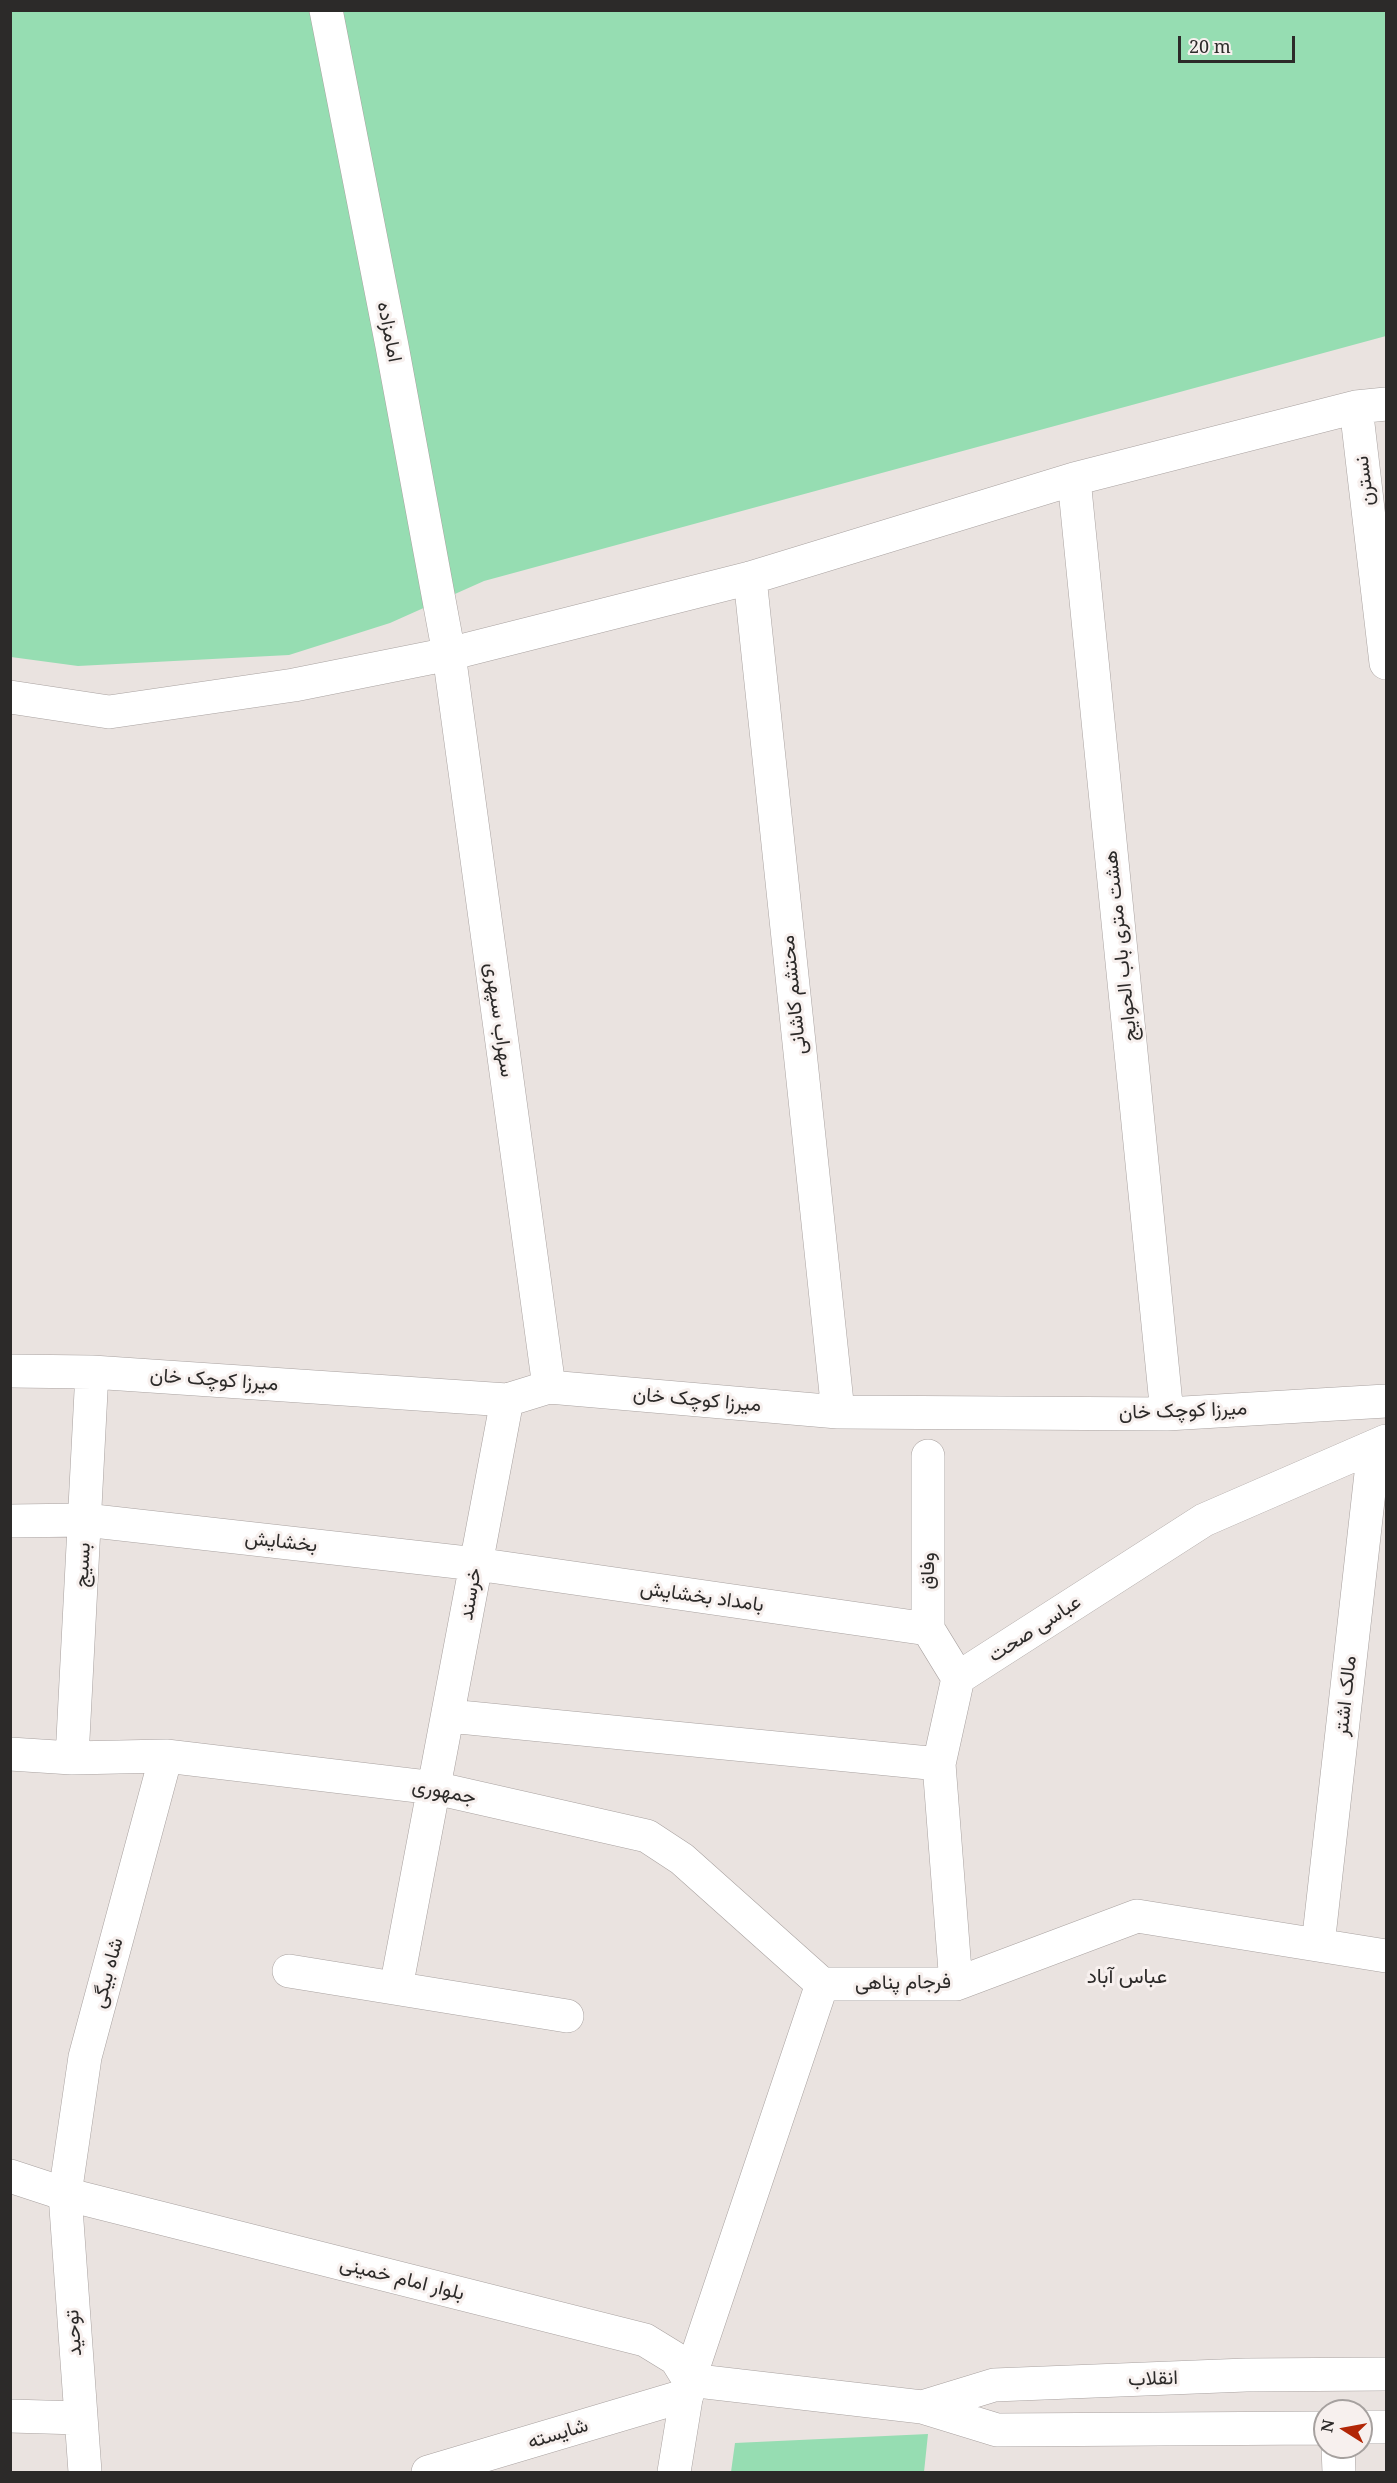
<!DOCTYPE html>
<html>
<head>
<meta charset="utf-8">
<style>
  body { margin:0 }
  #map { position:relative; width:1397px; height:2483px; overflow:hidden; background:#eae3e0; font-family:"Noto Serif",serif }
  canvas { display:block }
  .frame { position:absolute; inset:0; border:12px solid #2c2a29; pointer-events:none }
  .north { position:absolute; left:1313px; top:2399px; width:60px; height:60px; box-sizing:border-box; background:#f7f0ee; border:2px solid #a6a19f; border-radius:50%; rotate:281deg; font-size:16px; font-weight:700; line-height:24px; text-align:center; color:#2c2a29 }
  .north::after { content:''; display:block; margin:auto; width:21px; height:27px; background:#b22606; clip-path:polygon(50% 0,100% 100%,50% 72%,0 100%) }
  .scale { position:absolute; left:1178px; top:36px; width:117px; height:27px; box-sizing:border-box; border:3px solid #2c2a29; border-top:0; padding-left:8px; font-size:18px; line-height:21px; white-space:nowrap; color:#2c2a29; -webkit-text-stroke:4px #f7f0ee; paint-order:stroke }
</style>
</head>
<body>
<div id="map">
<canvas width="1397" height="2483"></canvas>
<div class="frame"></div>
<div class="north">N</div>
<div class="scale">20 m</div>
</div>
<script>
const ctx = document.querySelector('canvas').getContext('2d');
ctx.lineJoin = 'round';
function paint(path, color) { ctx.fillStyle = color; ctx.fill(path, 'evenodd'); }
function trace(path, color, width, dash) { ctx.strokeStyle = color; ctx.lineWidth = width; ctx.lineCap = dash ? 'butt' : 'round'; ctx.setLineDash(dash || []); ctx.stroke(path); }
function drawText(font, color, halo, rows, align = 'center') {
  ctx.font = font + ' "Noto Serif",Vazirmatn,serif'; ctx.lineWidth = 6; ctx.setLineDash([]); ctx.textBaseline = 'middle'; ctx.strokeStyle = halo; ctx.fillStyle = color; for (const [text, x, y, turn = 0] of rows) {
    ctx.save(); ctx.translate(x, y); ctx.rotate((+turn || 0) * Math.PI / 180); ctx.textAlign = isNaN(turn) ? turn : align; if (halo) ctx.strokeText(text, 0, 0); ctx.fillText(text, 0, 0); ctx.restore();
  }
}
paint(new Path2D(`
  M11 11H1386V336L484 581 390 623 289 655 78 666 11 657Z
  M928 2434 924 2472H731L735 2443Z`), '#96ddb2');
const street = new Path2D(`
  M326 10 392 346 449 654 549 1387
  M1356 407 1386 663
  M1074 479 1167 1414
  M750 578 838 1412
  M10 697 109 712 294 685 449 654 750 578 1074 479 1356 407 1386 404
  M10 1371 92 1372 507 1400 549 1387 838 1412 1167 1414 1386 1401
  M928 1456V1629L958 1678
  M10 1521 85 1520 476 1564 928 1629
  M449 1716 939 1764
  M10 1754 72 1758 166 1756 435 1788 647 1836 682 1859 822 1984
  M72 1758 92 1372
  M1318 1945 1374 1447
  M289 1971 567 2016
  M956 1984 939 1764 958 1678 1204 1520 1386 1441
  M396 1988 507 1400
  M922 2407 994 2385 1246 2375 1386 2374
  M10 2416 80 2418
  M1361 2427H1386
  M1325 2428 997 2430 922 2407 689 2380 822 1984H956L1137 1916 1386 1956
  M1338 2447 1339 2472
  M85 2472 65 2194 85 2057 166 1756
  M428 2472 687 2395`);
const secondary = new Path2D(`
  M10 2176 65 2194 645 2340 676 2359 689 2380 674 2472`);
trace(street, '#a9a2a0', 34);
trace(secondary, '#a9a2a0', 34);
trace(street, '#fff', 33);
trace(secondary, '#fff', 33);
drawText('20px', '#2c2a29', '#f7f0ee', [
  ["امامزاده",389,332,79],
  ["نسترن",1365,481,-97],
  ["هشت متری باب الحوایج",1121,946,-96],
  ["محتشم کاشانی",794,995,-96],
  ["سهراب سپهری",499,1020,82],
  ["میرزا کوچک خان",214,1380,4],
  ["میرزا کوچک خان",697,1400,5],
  ["میرزا کوچک خان",1183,1411,-2],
  ["بخشایش",281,1542,6],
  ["بسیج",83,1565,-87],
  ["وفاق",928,1571,-90],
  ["خرسند",471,1594,-80],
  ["بامداد بخشایش",702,1597,8],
  ["عباسی صحت",1035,1629,-33],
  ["مالک اشتر",1346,1696,-84],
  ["جمهوری",444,1792,11],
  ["شاه بیگی",108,1973,-75],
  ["فرجام پناهی",903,1983,-1],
  ["بلوار امام خمینی",402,2279,14],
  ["توحید",74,2333,-94],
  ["انقلاب",1153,2379,-2],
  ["شایسته",558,2434,-17]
]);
drawText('21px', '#2c2a29', '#f7f0ee', [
  ["عباس آباد",1127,1977]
]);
</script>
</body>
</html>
